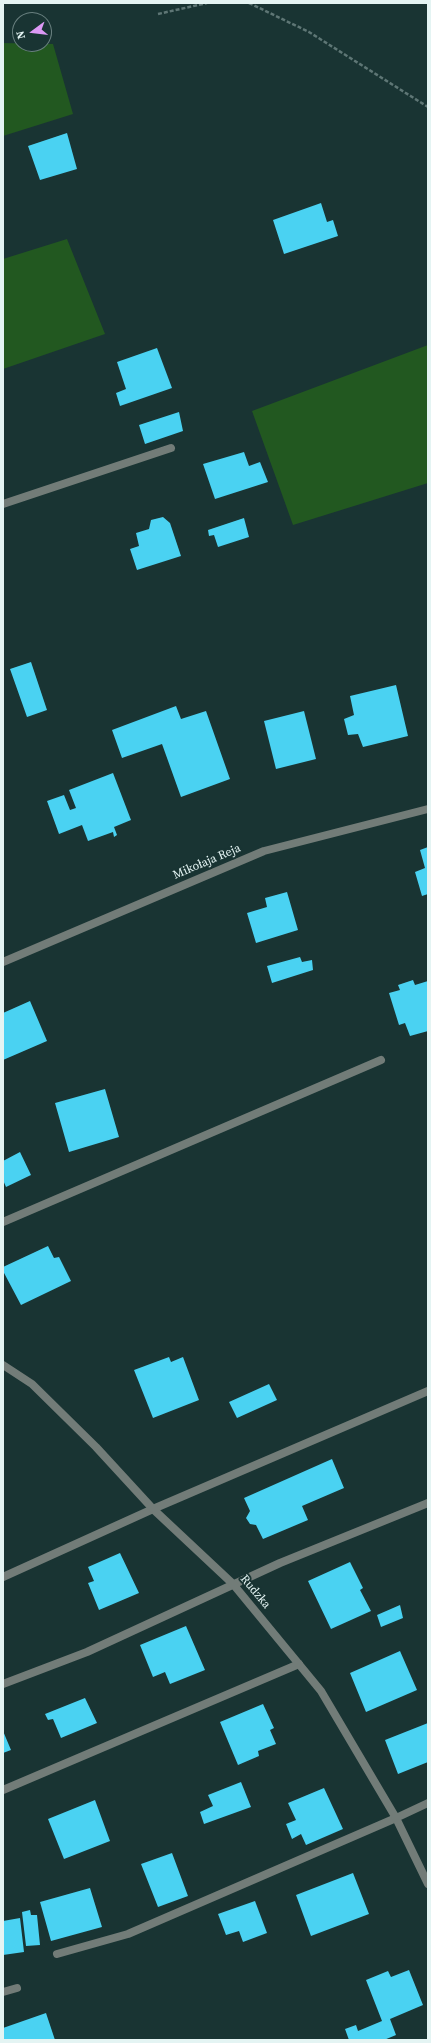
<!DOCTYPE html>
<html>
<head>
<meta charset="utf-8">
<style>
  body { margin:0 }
  #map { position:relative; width:431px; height:2043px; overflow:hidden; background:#193433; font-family:"Source Serif 4",serif }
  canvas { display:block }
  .frame { position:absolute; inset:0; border:4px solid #e4f4f3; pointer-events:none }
  .north { position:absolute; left:12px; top:12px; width:40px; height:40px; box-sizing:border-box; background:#193433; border:1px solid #6a8180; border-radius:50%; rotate:255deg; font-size:11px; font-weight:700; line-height:16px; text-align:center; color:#e4f4f3 }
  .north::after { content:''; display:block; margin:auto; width:14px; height:18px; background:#dc99f4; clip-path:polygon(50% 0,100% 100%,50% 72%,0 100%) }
</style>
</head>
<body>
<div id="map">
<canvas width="431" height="2043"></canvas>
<div class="frame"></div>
<div class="north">N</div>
</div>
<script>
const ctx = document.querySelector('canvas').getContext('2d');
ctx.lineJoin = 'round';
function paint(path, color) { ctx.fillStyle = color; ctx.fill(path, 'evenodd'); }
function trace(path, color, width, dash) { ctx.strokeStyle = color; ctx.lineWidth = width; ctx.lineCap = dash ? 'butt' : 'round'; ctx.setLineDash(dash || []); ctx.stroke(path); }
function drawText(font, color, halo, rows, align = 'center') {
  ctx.font = font + ' "Source Serif 4",serif'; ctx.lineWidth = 4; ctx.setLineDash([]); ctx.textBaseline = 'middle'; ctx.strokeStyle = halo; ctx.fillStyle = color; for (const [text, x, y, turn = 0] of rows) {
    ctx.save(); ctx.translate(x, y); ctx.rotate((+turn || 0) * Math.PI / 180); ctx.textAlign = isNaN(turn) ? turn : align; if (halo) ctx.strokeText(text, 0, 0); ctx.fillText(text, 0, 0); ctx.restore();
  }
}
paint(new Path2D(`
  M3 43 53 44 73 114 3 136Z
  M67 239 105 334 3 369V259Z
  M428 345V483L293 525 252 411Z`), '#225820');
paint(new Path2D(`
  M67 133 77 169 40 180 28 146Z
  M321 203 327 222 333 220 338 236 284 254 273 220Z
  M157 348 172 388 120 406 116 393 126 389 117 362Z
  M179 412 183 431 145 444 139 425Z
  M244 452 249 466 260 462 268 482 215 499 203 464Z
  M163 517 170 523 181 556 137 570 130 549 139 546 136 533 149 529 151 520Z
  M244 518 249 537 218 547 214 535 209 536 208 530Z
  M31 662 47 710 27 717 10 669Z
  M396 685 408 736 363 747 358 734 348 735 344 719 354 715 350 696Z
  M176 706 181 719 206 711 230 779 181 797 162 744 122 758 112 730Z
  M304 711 316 759 276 769 264 721Z
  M113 773 131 820 114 827 117 835 114 837 113 832 88 841 82 825 59 834 47 801 64 795 70 810 76 808 69 790Z
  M428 847V894L422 896 415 872 425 868 420 850Z
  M287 892 298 930 256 943 247 913 267 907 265 898Z
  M300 957 302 962 312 960 313 970 272 983 267 966Z
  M413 980 415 985 428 981V1031L410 1036 405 1023 399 1025 389 993 400 990 398 985Z
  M30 1001 47 1041 3 1060V1013Z
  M105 1089 119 1137 69 1152 55 1103Z
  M20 1152 31 1175 6 1187 3 1180V1161Z
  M48 1246 54 1258 59 1257 71 1281 21 1305 3 1271V1267Z
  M169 1357 171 1362 183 1357 199 1400 153 1418 134 1370Z
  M269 1384 277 1400 237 1418 229 1402Z
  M332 1459 344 1488 302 1506 308 1520 263 1539 256 1525 250 1524 246 1518 250 1511 244 1498Z
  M120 1553 139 1593 99 1610 88 1583 94 1581 88 1567Z
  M350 1562 363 1588 360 1590 371 1611 331 1629 308 1581Z
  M400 1605 403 1618 381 1627 377 1615Z
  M186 1626 205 1670 170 1684 165 1672 153 1677 140 1645Z
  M400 1651 417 1690 366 1712 350 1673Z
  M85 1698 97 1723 61 1738 53 1719 48 1720 45 1714Z
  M263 1704 274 1728 270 1730 276 1744 258 1751 259 1756 238 1765 220 1722Z
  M428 1723V1762L398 1774 385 1740Z
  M3 1731 11 1750 3 1753Z
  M241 1782 251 1807 204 1824 200 1812 213 1806 208 1795Z
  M324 1788 343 1829 306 1845 301 1834 292 1839 286 1824 296 1820 288 1803Z
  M95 1800 110 1841 64 1859 48 1819Z
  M172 1853 188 1896 158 1907 141 1864Z
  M353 1873 369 1914 311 1936 296 1895Z
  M90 1888 102 1927 51 1941 40 1902Z
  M255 1901 267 1933 243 1942 239 1931 226 1935 218 1914Z
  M30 1910 31 1915H37L40 1945 26 1946 22 1912Z
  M20 1918 24 1952 3 1955V1921Z
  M409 1970 423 2005 390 2019 396 2035 384 2040H349L345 2029 356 2025 358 2031 382 2021 366 1980 388 1971 391 1977Z
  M46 2013 55 2040H3V2028Z`), '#4ad2f2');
trace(new Path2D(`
  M249 3 309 32 428 107
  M158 14 207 3`), '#5e7675', 2.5, [4, 2]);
trace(new Path2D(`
  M3 504 171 448
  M3 1222 381 1060
  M3 1577 153 1509 428 1391
  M3 1684 87 1652 280 1563 428 1503
  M3 1790 299 1664
  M57 1954 128 1934 396 1818
  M3 1992 17 1988`), '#727c78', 8);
trace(new Path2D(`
  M3 962 264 851 428 809
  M3 1365 32 1384 96 1447 153 1509 233 1584 321 1691 396 1818 428 1884
  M396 1818 428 1803`), '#727c78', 8);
drawText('12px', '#e4f4f3', '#193433', [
  ["Mikołaja Reja",207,862,-23],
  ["Rudzka",255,1592,50]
]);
</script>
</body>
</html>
